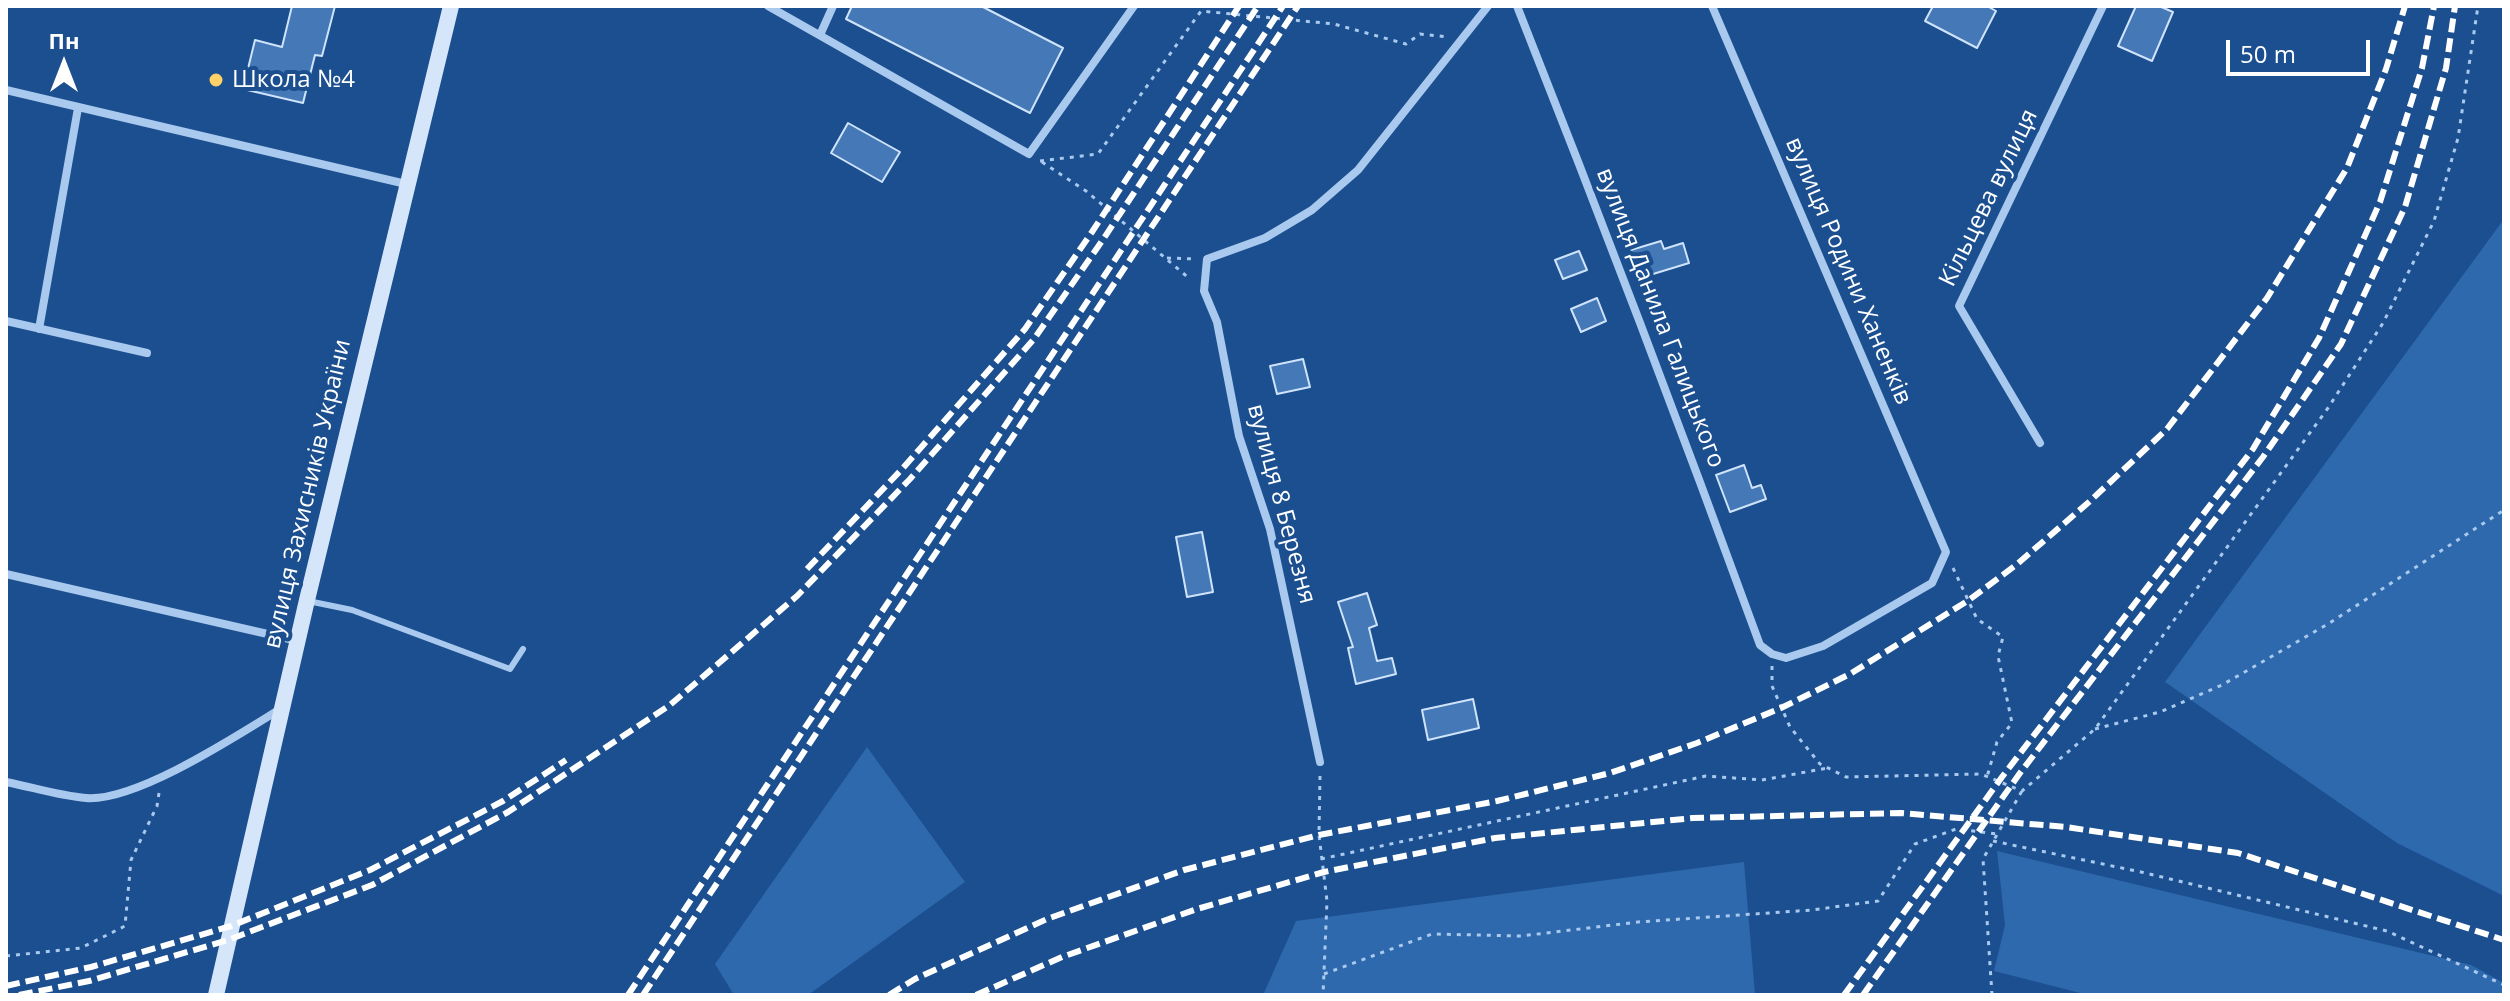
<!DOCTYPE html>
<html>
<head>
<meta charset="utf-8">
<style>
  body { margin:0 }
  #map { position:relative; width:2510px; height:1001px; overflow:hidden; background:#1b4f8f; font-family:"Open Sans",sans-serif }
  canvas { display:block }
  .frame { position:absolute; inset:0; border:8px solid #fff; pointer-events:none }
  .north { position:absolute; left:24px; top:24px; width:80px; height:80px; -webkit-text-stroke:6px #1b4f8f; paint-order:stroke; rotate:0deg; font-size:22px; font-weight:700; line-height:32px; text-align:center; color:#fff }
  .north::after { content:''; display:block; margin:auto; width:28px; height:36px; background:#fff; clip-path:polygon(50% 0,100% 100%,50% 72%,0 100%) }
  .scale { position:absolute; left:2226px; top:40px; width:144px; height:36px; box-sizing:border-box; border:4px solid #fff; border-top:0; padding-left:10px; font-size:24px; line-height:28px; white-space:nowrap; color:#fff; -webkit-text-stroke:6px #1b4f8f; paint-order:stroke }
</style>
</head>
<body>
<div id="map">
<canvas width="2510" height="1001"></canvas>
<div class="frame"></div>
<div class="north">Пн</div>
<div class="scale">50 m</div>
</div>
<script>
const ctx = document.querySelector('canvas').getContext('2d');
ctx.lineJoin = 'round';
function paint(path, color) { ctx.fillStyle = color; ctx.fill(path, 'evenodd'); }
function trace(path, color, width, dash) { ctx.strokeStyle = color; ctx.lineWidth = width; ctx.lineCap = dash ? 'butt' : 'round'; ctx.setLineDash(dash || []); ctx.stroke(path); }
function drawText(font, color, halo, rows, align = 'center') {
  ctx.font = font + ' "Open Sans",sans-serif'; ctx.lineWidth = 8; ctx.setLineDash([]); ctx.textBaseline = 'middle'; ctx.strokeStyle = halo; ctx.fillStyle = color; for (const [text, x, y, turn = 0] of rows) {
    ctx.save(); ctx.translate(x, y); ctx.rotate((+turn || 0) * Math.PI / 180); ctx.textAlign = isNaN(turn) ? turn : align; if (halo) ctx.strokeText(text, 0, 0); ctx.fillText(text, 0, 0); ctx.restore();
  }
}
paint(new Path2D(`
  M2504 219V896L2397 843 2165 682Z
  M867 747 965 882 808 995H734L715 964Z
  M1997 851 2471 965 2504 983V995H2088L1994 971 2005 925Z
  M1744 862 1755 995H1263L1296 921Z`), '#2e69ad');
const building = new Path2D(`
  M292 6H335L322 56 315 55 303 103 243 89 255 40 282 47Z
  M852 6H981L1063 48 1030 113 846 19Z
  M1933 6H1987L1996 11 1977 48 1925 21Z
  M2136 6H2159L2173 12 2152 61 2118 46Z
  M848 123 900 152 882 182 831 153Z
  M1661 241 1664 249 1683 243 1689 263 1640 278 1631 250Z
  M1579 251 1587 270 1563 279 1555 260Z
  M1597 298 1606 321 1581 332 1571 309Z
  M1303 359 1310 387 1277 394 1270 366Z
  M1744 465 1752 488 1761 485 1766 499 1730 512 1716 475Z
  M1202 532 1213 592 1187 597 1176 537Z
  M1367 593 1377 625 1369 628 1377 661 1392 658 1396 674 1356 684 1348 648 1353 647 1338 602Z
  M1473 699 1479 728 1428 740 1422 710Z`);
paint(building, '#4478b7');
trace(building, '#cfe3fa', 2);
trace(new Path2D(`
  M1040 161 1098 154 1201 11 1334 24 1406 44 1420 34 1448 37
  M1042 162 1086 191 1190 279
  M1167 258 1195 259
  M1953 568 1977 619 2003 637 1998 656 2012 723 1997 742 1987 777
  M1772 666V686L1790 727 1820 764 1846 777 1981 774 2022 791 2095 729 2328 408 2383 323 2434 221 2458 138 2478 6
  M2095 729 2160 712 2222 685 2328 624 2504 510
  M1320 776 1319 835 1327 901 1323 995
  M1993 841 2141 872 2387 931 2504 985
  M1321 859 1706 776 1762 780 1828 768
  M6 956 81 948 125 926 131 860 157 806 159 793
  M1324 974 1432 934 1521 936 1638 922 1812 910 1878 901 1915 844 1956 829 1997 834
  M1992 995 1983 859 2022 791`), '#a9c9ee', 3, [4, 6]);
trace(new Path2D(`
  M308 601 352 610 510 669 523 649`), '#a9c9ee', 6);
trace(new Path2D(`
  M768 6 1029 154 1134 6
  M1517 6C1601 218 1682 431 1760 645L1772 654 1786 658 1823 646 1932 583 1946 552 1712 6
  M820 35 833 6
  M6 90 406 184
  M6 321 147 353
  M39 329 78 108
  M2040 443 1959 306 2103 6
  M6 574 298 641
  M1320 762 1270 529 1239 436 1217 322 1204 291 1207 259 1265 238 1312 210 1358 170 1488 6
  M6 782C32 787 59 796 86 798 136 802 238 735 282 708`), '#a9c9ee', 8);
trace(new Path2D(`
  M216 995 307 600 451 6`), '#d6e6fa', 16);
trace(new Path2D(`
  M807 569 903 468 1025 329 1092 232 1239 6
  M6 986 91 967 231 926 370 870 503 801 566 760
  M19 995 89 981 228 940 372 885 508 812 670 705 797 596 910 479 1034 339 1102 241 1258 6
  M628 995 1283 6
  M643 995 1298 6
  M889 995 915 979 1047 919 1184 870 1319 835 1497 801 1610 773 1697 743 1781 708 1850 674 1969 600 2016 565 2089 502 2167 429 2267 298 2347 168 2386 69 2405 6
  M976 995 1062 957 1197 909 1324 872 1495 838 1693 818 1901 813 2066 827 2238 853 2504 940
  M1844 995 2002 777 2253 449 2319 338 2380 202 2422 68 2434 6
  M1863 995 2020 773 2263 457 2341 344 2405 207 2446 68 2455 6`), '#fff', 6, [14, 6]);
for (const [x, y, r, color] of [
  [216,80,8,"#ffd166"]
]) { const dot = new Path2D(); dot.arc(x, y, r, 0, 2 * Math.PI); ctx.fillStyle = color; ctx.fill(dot); trace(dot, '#1b4f8f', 3); }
drawText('24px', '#fff', '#1b4f8f', [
  ["Школа №4",232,80]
], 'left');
drawText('24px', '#fff', '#1b4f8f', [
  ["Кільцева вулиця",1989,198,-64],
  ["вулиця Родини Ханенків",1848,271,67],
  ["вулиця Данила Галицького",1660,318,69],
  ["вулиця Захисників України",308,494,-77],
  ["вулиця 8 Березня",1281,504,75]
]);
</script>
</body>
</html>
